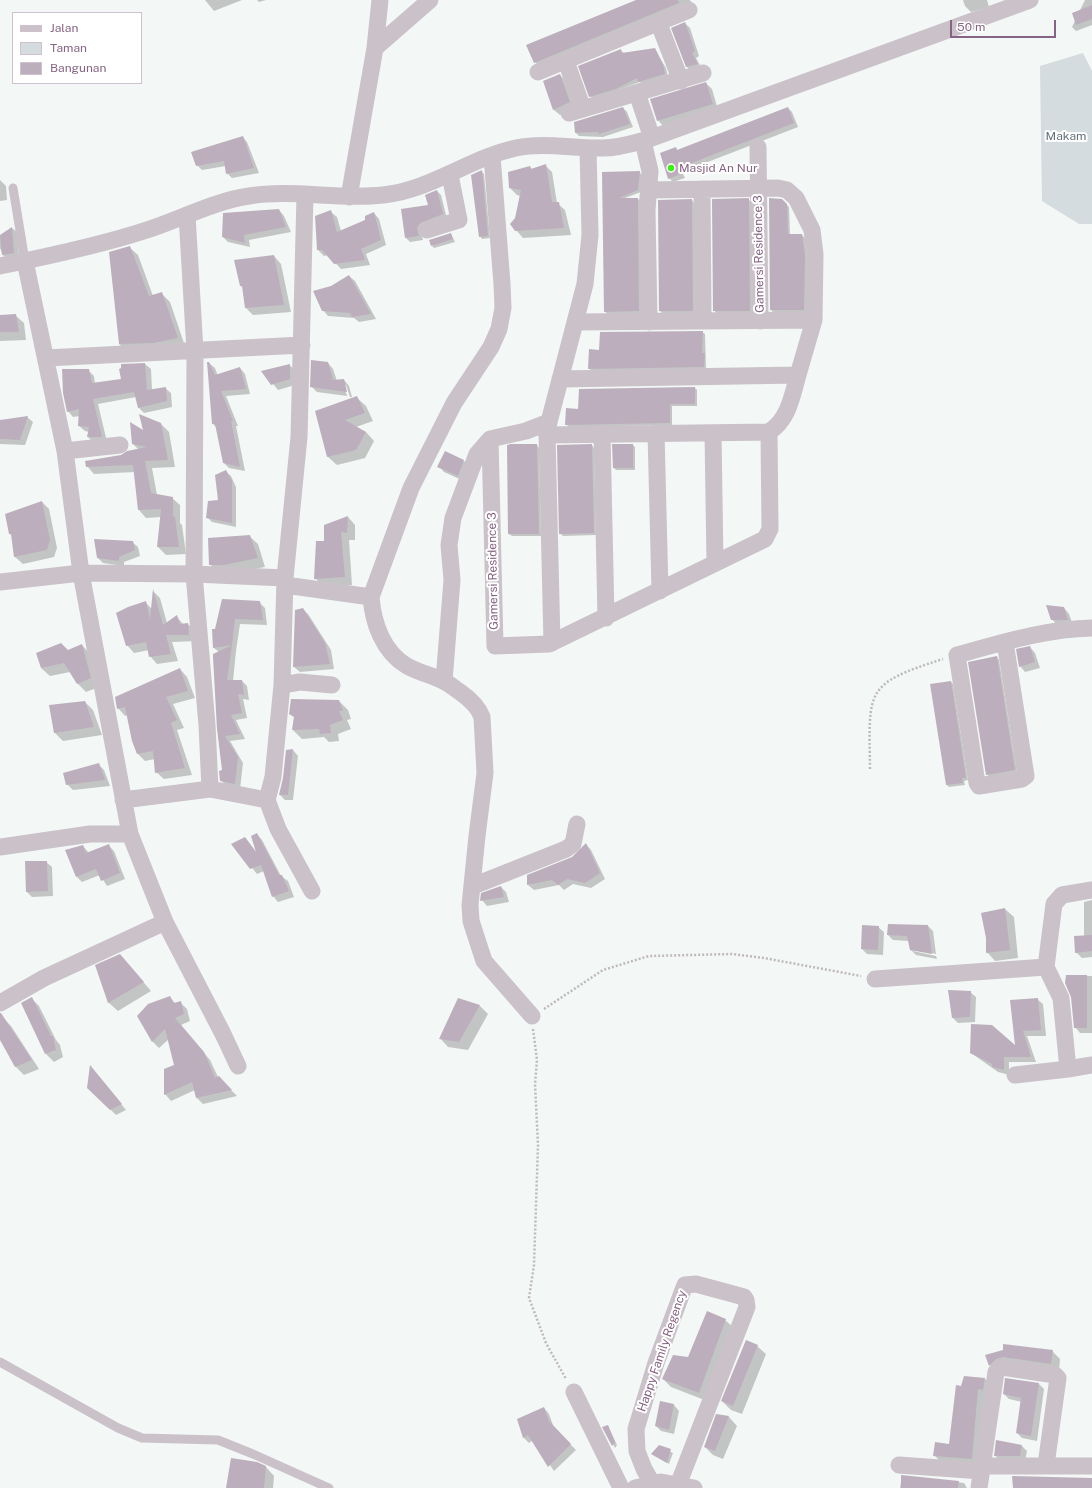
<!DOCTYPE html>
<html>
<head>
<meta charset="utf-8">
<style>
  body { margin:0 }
  #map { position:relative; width:1092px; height:1488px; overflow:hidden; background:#f3f7f5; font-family:"Public Sans",sans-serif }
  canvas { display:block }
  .legend { position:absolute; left:12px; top:12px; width:130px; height:72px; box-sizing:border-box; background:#fff; border:1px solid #cfc1ce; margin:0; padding:5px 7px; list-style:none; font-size:12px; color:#866484 }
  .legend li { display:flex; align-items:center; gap:8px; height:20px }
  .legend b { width:20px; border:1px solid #cfc1ce }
  .scale { position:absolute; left:950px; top:20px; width:106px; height:18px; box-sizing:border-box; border:2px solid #866484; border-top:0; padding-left:5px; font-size:12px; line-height:14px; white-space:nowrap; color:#866484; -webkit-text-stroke:3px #fff; paint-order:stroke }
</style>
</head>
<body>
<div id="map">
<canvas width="1092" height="1488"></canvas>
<ul class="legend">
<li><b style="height:5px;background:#cac1c9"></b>Jalan</li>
<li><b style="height:11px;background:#d4dcdf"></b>Taman</li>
<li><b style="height:11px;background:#bcaebc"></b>Bangunan</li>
</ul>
<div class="scale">50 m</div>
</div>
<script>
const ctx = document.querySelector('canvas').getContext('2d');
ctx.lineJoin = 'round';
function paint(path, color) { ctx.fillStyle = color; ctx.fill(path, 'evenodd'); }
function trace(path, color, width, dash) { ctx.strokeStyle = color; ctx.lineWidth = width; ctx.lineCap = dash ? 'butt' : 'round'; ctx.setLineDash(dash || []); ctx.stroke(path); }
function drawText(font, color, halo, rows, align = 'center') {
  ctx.font = font + ' "Public Sans",sans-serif'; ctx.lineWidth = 4; ctx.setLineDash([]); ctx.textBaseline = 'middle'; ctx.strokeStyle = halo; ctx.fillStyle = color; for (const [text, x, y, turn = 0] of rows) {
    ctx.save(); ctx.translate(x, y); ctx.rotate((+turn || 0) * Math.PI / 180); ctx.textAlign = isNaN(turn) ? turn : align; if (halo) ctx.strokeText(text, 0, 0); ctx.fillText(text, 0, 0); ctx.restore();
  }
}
paint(new Path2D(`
  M1083 53 1092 71V224H1079L1042 201 1040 66Z`), '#d4dcdf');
paint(new Path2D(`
  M205 0H242L214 11Z
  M257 0H266L259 2Z
  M639 0H690L693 6 541 68 535 62Z
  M963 0H987L989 7 971 12 965 6Z
  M1085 0H1092V25L1076 31 1072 27Z
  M685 23 690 28 699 56 696 58 702 69 692 72 687 67 673 29Z
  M654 49 666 68 668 77 643 85 640 82 593 99 590 96 620 50 624 53Z
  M560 75 565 80 575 108 560 115 554 110 544 81Z
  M706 83 712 89 718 110 663 126 658 120Z
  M623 108 627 112 633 127 603 137 579 136 576 133Z
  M788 108 792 112 798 127 682 172 685 178 673 182 669 178 675 148 678 151Z
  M243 137 247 142 259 173 232 178 227 173 226 166 202 170 197 165Z
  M545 165 552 172 557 203 565 210 571 235 523 238 516 230V219L520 196 517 195 510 188 530 167 532 169Z
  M482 172 484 174 490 238 482 239 480 236Z
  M639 172 642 175 641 192 625 198 638 199 640 201 641 314H607L605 311 603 173Z
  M0 180 6 186 7 200 0 201Z
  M437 191 441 195 447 219 421 233 423 240 410 242 406 238 429 206Z
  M748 199 751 202 752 313H716L714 310Z
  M692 200 694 203 695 313H662L660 311Z
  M782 200 789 207 790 235H802L805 238 807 258 806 312H773L771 310Z
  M279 210 284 216 291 232 249 240 250 247 228 242 223 237Z
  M331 212 337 217 341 231 366 220 374 213 379 219 386 245 366 254 370 265 341 269 328 255 324 256 318 250 316 217Z
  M12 228 18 233 19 258 8 260 3 255 0 248V236Z
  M451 234 455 242 434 248 432 246Z
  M129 247 138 255 153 296 162 294 170 302 185 346 128 352 119 344Z
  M274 256 281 264 291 312 253 315 246 308 244 289 241 286Z
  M349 276 355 281 376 319 359 322 354 318 328 316 323 310 331 287Z
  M15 315 24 323 26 340 0 341V316Z
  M702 332 705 334 706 369 592 371 589 368 600 351Z
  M209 363 215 368 218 376 240 368 245 374 250 394 226 396 238 426H236L245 471 229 468 224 463 217 428 213 424Z
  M328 363 333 369 337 381 344 380 349 386 352 397H350L346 385H344L347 396 317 392 311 386Z
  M145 364 151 369 152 390 165 388 171 393 172 407 144 413 139 408 136 397 98 404 107 442H93L88 437 89 432 85 431 79 426 80 416 73 417 68 411 88 370 94 376 95 384 122 380Z
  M289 365 295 370V385L278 390 263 371Z
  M695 388 697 390V406H672V425L569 427 566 424 579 410Z
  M357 398 366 406 373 421 356 427 366 432 374 441 365 458 337 465 328 457 316 411Z
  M27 417 33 422 25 445 0 444V421Z
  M161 424 169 432 175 467 152 468 157 495 172 498 180 505V523L182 525 186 554 166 555 158 547 161 517 146 518 139 510 135 472 94 474 87 466 139 450 133 444 144 432Z
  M537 445 539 448 541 536H512L509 534Z
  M592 445 594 448 596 535 563 536 560 533Z
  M633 445 635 447V470H616L614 468Z
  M464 461 469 466 464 481 444 472 439 466Z
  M226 472 231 476 236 487V527L212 522 207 517 219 501Z
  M42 502 49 509 57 548 54 557 23 564 15 557 12 536 10 534Z
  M348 517 355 525V540H349L352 585 323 586 315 578 325 542Z
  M249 536 258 544 265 567 233 573H218L210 564Z
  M132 542 138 547 140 556 124 562V566L103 563 98 558Z
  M154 592 160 598 167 623 176 616 184 625 188 624 195 631 196 641 172 642 178 661 157 664 150 656 149 650 134 653 127 645 146 603 152 609Z
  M259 602 265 608 267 625 240 624 236 651 233 681H242L247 686 249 700 243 699 247 718 236 720 245 739 230 741 243 763 240 789 226 786 221 780 224 771 219 652 214 648 216 629Z
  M1064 608 1069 614 1073 625H1057L1052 619Z
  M302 609 308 614 331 650 334 669 300 672 294 667 296 611Z
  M82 645 90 654 99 687 86 692 78 684 70 672 50 676 41 668 68 651Z
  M1030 647 1035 653 1040 668 1025 672 1020 666Z
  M997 657 999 660 1017 772 989 777 987 774Z
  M180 669 187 677 195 698 173 704 184 728 177 730 192 775 164 779 156 772 155 759 145 761 137 753 128 715 125 716 118 708Z
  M951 682 953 684 968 780 964 781 965 785 949 787 947 785Z
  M339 701 348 710 351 719 347 720 351 729 338 734 339 741 329 742 324 737 302 739 293 730 294 717Z
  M85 702 93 710 102 735 63 741 55 733Z
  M293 750 298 756 293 800H285L280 795Z
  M99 765 104 770 110 786 73 790 67 784Z
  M257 834 262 840 281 876 288 881 294 897 278 902 273 896 264 871 257 874 233 844 245 838 257 853Z
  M586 844 591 850 605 879 591 888 573 884 564 890 559 885 534 890 528 885 572 858Z
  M83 846 89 853 109 846 114 851 125 879 107 886 100 875 82 882 77 877Z
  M46 862 52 867 53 896 32 897 27 892Z
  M501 887 506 892 509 902 487 906 482 900Z
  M1092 900V957L1082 958 1076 952 1084 936V902Z
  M1005 909 1014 917 1018 958 995 961 987 952V938L982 913Z
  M928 926 933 931 936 954 913 949V951L936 956 937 959 916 955 910 949 909 941 893 940 888 935Z
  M878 927 884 932 883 955 867 954 862 949Z
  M128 964 151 991 118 1011 109 1003 97 966Z
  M1067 976H1092V1033H1080L1075 1027 1072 996Z
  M970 992 976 997 975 1022 958 1023 953 1018Z
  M31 998 39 1006 56 1040 60 1045 63 1057 54 1062 46 1054 22 1003Z
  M170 998 176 1004 180 1002 187 1009 190 1021 181 1025 210 1060 218 1077 237 1096 203 1104 197 1098 195 1090 171 1101 165 1094 176 1066 169 1039 159 1048 153 1042 138 1016Z
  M459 999 480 1006 488 1014 468 1050 448 1047 440 1038Z
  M1037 999 1043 1004 1046 1036H1027L1036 1062H1009V1075L998 1072 971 1053 1016 1048 1011 1001Z
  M3 1018 11 1026 39 1069 24 1075 16 1067 0 1038V1020Z
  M95 1072 126 1110 116 1115 88 1087Z
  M725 1320 734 1328 707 1401 671 1387 663 1379 689 1358Z
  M757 1346 766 1354 742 1414 731 1410 722 1401Z
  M1052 1351 1060 1359 1059 1372 997 1373 990 1365 987 1355Z
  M985 1379 993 1387 980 1466 942 1463 934 1455 950 1445 962 1387Z
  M1039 1384 1044 1389 1037 1441 1022 1438 1017 1433 1022 1402 1009 1399 1004 1394Z
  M674 1405 679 1411 674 1434 661 1431 656 1426Z
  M544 1408 549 1414 554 1428 576 1450 554 1471 533 1440 529 1443 524 1438 519 1420Z
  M717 1415 729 1417 737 1426 723 1459 713 1455 705 1447Z
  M608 1426 617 1445 615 1448 604 1428Z
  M659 1446 673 1453 669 1464 652 1454Z
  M1022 1446 1027 1451 1025 1461H1000L995 1455Z
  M266 1467 274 1476 273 1488H227Z
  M902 1476 964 1483 967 1488H900Z`), '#0003');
paint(new Path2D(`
  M636 0H678L679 3 534 63 526 45Z
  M1092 5V19L1076 25 1072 13Z
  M685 22 695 51 692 53 698 64 686 67 671 28Z
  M655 48 663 64 665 74 638 82 637 78 616 89 589 97 578 66 621 49 622 53Z
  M560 74 570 102 553 110 543 81Z
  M706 82 713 104 657 121 650 99Z
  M623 107 630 124 599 134 598 132 575 133 574 122Z
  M788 107 794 123 679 168 681 174 668 179 660 153 676 147 677 150Z
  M243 136 254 168 226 174 224 161 196 166 191 152Z
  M546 164 552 202H559L564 228 515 231 510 224 515 218 521 190 509 188 508 172 530 166 531 169Z
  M482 170 488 236 479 237 471 175Z
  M640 171 638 190 619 198H638L639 311 604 312 602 172Z
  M437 190 443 214 420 223 417 228 419 236 405 238 401 209 428 205 425 195Z
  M749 198 750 311H713L712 199Z
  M769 198 782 199 787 204 788 234H802L805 255 804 310H770Z
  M692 199 693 311H659L658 200Z
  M279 209 286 227 244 235 245 243 222 237 223 213Z
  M331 210 337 232 365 220V216L374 212 381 240 361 249 365 260 334 264 322 250H317L315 216Z
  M12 227 14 253 2 255 0 235Z
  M451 233 453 239 431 246 429 240Z
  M130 246 149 296 162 292 178 338 153 343 119 344 109 252Z
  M274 255 284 305 245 308 242 286H240L234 260Z
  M349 275 371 314 352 317 350 313 322 311 313 291 331 286Z
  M16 314 19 332H0V315Z
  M703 331 702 353H705L704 367 588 369 589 349 599 350 600 332Z
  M311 360 328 362 333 380 344 379 347 392 310 387Z
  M207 362H209L215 375 240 367 246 389 221 391 233 421H231L240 467 223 463 215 424H212Z
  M145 363 147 390 166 387 167 401 138 408 134 392 93 399 102 437H87L89 427 78 426 79 409 67 412 63 393 62 369H89L92 383 121 379 119 369 121 368V364Z
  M290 364V379L271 385 261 371Z
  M695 387V404H670V423L565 425 566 408 578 409 579 389Z
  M357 396 365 413 345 420 366 432 356 450 327 457 315 411Z
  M139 414 161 423 168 460 145 461 151 493 173 497V517L175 516 179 547H157L161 509 138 510 133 465 86 467 85 461 121 455 127 451 147 447 132 444 130 422 143 430Z
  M28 416 20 440 0 439V420Z
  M511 444H537L539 534H508L507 445Z
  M592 444 594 533 559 534 557 445Z
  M612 444H633V468H613Z
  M445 451 464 460 458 476 437 467Z
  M226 470 232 481V523L206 518 208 501 218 500 215 475Z
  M42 501 50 540 47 550 14 557 11 534H9L5 514Z
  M348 516 347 533 341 532 345 577 314 579 316 541H324V525Z
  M250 535 258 558 224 565H209L208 538Z
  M94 539 133 541 135 550 119 557V561L97 558Z
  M153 589 163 625 177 615 180 624 188 623 189 635H166L171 654 149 657 146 642 126 646 116 613 128 607 146 601 150 619Z
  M222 599 260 601 263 620 235 619 232 645 213 648 212 629H215Z
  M1046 605 1064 607 1068 620H1051Z
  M303 608 325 643 330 664 293 667 295 610Z
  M61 643 68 650 82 644 91 678 77 684 64 663 41 668 36 653Z
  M232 645 227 680H242L244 695 238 694 242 713 231 715 240 734 225 736 238 757 235 784 220 781 219 771 222 770 217 729 213 657V654Z
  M1030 646 1035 662 1019 667 1016 649Z
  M997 656 1015 770 986 775 968 662Z
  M180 668 188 691 166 697 177 720 171 723 185 768 155 773 153 751 137 754 132 741 125 707 117 709 115 697Z
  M951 681 966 778H962L963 783 946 785 930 684Z
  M291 699 339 700 343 711H339L343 720 330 725 331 733 320 734 319 729 292 730 294 717 289 714Z
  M85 701 94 727 54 733 49 705Z
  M293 749 288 795H279L283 778 286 750Z
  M99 763 105 780 66 785 63 773Z
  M257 833 279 875H282L289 891 272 897 261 865 250 869 231 844 245 837 256 852 251 836Z
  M586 843 600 873 585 883 567 879 558 885 552 880 527 885V875L572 857Z
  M109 844 120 873 101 881 96 869 76 877 65 850 83 845 86 853Z
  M25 861H47L48 891 26 892Z
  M501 886 504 897 480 901 481 893Z
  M1005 908 1010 950 986 953V938L981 913Z
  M888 924 928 925 932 954 910 950 907 936 887 935Z
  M862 925 879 926 878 950 861 949Z
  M1092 935V951L1075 953 1074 936Z
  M120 954 144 982 108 1003 95 965Z
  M1066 975H1087V1028H1074L1071 997 1065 983Z
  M948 990 971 991 970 1017 952 1018Z
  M170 996 174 1003 181 1001 184 1014 175 1018 204 1052 215 1078 219 1076 232 1090 196 1098 192 1082 164 1095V1069L174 1065 165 1029 152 1042 137 1016 148 1004Z
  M32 997 51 1036H53L56 1050 45 1054 21 1003Z
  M458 998 480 1005 459 1042 439 1039Z
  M1038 998 1041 1030 1023 1031 1031 1057H1004V1070L992 1067V1064L970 1053 971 1024 992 1025 1015 1045 1010 1000Z
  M0 1013H1L32 1060 15 1067 0 1040Z
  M90 1065 122 1104 110 1110 87 1088Z
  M707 1311 726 1319 699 1393 662 1379 673 1355 688 1357Z
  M746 1340 758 1345 733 1406 721 1401Z
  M1003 1344 1053 1350 1051 1364 1003 1357 996 1359 989 1366 985 1355 1003 1350Z
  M964 1376 985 1378 983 1390 978 1389 972 1459 933 1456 935 1442 949 1444 956 1385 961 1386Z
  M1005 1378 1039 1383 1031 1436 1016 1433 1021 1398 1003 1394Z
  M660 1401 674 1404 669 1430 655 1426Z
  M544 1407 549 1421 571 1444 548 1467 528 1435 523 1438 517 1419Z
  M716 1414 729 1416 715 1451 704 1447Z
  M608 1425 615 1442 612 1446 602 1427Z
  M996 1440 1022 1445 1020 1456H994Z
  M659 1445 671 1449 667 1463 651 1454Z
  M231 1458 257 1462 266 1466 264 1488H226Z
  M901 1475 959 1481 958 1488H901Z
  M1012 1476 1092 1478V1488H1013Z`), '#bcaebc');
trace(new Path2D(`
  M870 769C869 690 864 684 943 659
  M544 1009 603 970 649 956 733 954 764 958 861 976
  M533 1029 537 1060 535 1084 538 1145 534 1265 529 1298 546 1343 566 1379`), '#bfb9bf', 2.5, [2, 2]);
trace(new Path2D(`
  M13 188 25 261
  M0 1362 118 1428 142 1438 218 1440 253 1454 329 1488`), '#cac1c9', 9);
trace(new Path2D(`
  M659 24 681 81
  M375 48 430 0
  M566 61 583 109
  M538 72 689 10
  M637 93 652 138
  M569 113 703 73
  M643 141 650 171 647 210 649 322
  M758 147 760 321
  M492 156 502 284 503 308 499 329 491 347 454 403 411 488 371 597C373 623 383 652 407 666 419 673 433 675 445 682 450 684 455 689 460 692 470 699 478 706 482 717L485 773 477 836 470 905 471 921 484 961 532 1016
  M702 189 703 321
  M349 197 375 48 380 0
  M187 215 195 351 194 574 207 725 210 789
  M427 230 459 220 450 175
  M25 261 65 451 81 573 130 834 165 922 223 1034 238 1066
  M0 266C50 256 102 245 150 229 183 218 215 201 249 196 293 189 339 200 383 195 431 190 470 158 516 148 545 142 574 149 603 148 619 148 634 143 649 139L1030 0
  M576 322 814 320 815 254 812 230 796 198 787 190 778 188 649 190
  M46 358 302 345
  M560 379 798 375 814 320
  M656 433 660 591
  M713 433 715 563
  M602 434 606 618
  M547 435 769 432C789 419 792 396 798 375
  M490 439 495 646 549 644 765 539 770 529 769 432
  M65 451 120 445
  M0 582 81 573 194 574 285 578
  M285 585 371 597
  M1005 642 1026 776 1022 779 979 786 977 783 957 655C1001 643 1045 629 1092 628
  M552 643 547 435 549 422 585 284 590 235 588 148
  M444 681 452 580 449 545 453 518 477 454 490 439 526 431 549 422
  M282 685 300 682 332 685
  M123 800 210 789 267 800 273 777 282 685 285 578 299 437 305 195
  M267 800 278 829 312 891
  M0 847 90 834H130
  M473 886 566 849 573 844 577 824
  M1092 890 1062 895 1054 904 1046 967 1061 998 1068 1069 1092 1065
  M875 979 1046 967
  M0 1003 44 978 165 922
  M1015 1075 1068 1069
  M574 1392 621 1488
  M899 1465 982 1471
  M983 1466H1092
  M652 1483 644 1469 637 1451 636 1429 656 1363 683 1290 685 1285 696 1284 744 1297 746 1300 747 1307 678 1485
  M635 1488 661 1482 694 1488
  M979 1488 996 1372 1002 1367 1055 1375 1058 1378 1046 1465`), '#cac1c9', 17);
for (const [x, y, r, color] of [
  [671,168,4,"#3fec1e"]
]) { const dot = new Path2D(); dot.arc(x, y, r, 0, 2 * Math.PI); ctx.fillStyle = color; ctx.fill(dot); trace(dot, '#fff', 1.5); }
drawText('12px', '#63727d', '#fff', [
  ["Makam",1066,136]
]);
drawText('12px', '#866484', '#fff', [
  ["Masjid An Nur",679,168]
], 'left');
drawText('12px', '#866484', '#fff', [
  ["Gamersi Residence 3",759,254,-91],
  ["Gamersi Residence 3",493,571,-91],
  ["Happy Family Regency",662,1351,-71]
]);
</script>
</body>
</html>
